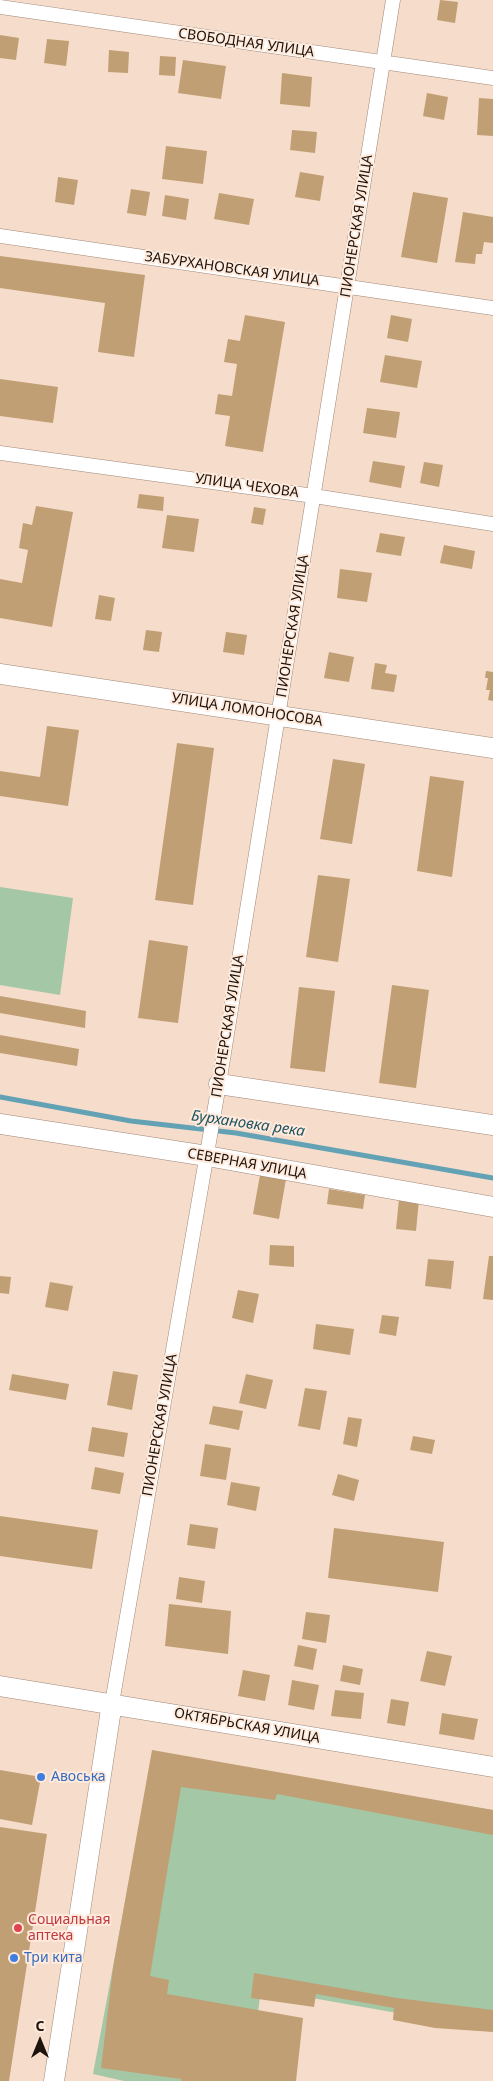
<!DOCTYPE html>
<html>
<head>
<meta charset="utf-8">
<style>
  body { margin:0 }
  #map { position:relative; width:493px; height:2081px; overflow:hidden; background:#f6dcca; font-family:"Noto Sans",sans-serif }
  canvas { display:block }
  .north { position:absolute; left:15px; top:2016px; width:50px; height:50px; -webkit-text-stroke:4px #ffeadc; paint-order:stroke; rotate:0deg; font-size:14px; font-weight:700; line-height:20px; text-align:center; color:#1c130d }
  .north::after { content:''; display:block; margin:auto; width:18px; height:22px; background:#1c130d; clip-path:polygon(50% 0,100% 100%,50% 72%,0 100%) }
</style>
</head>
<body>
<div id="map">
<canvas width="493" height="2081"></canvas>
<div class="north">С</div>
</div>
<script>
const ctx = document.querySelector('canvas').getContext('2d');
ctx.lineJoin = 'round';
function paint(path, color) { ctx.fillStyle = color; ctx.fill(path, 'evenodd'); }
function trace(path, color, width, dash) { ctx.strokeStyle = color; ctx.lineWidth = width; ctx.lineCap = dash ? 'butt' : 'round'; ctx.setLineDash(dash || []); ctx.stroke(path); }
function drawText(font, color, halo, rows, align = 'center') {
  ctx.font = font + ' "Noto Sans",sans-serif'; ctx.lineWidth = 4; ctx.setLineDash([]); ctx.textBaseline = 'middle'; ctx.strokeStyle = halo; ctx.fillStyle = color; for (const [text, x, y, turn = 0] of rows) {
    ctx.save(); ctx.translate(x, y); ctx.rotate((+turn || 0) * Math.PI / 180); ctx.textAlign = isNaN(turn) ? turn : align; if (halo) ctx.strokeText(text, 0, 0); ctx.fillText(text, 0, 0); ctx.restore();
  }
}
paint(new Path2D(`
  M0 887 73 898 60 995 0 985Z
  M152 1757 493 1810V2022L420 2017 261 1989 249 2081H124L93 2074Z`), '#a4c7a5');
trace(new Path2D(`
  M0 1097 131 1121 236 1133 493 1178`), '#63a2b5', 5);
paint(new Path2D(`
  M440 0 458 2 455 23 437 20Z
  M0 35 19 38 16 60 0 58Z
  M47 39 69 41 66 66 44 63Z
  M109 50 129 52 128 73 108 72Z
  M160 56 176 57 175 76 159 75Z
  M183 60 226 66 221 99 178 93Z
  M282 73 312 77 310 107 280 104Z
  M427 93 448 97 444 120 423 116Z
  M479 98 493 99V136L477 135Z
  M292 130 317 132 315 153 290 150Z
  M166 146 207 151 203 184 162 179Z
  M300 172 324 176 320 201 295 197Z
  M58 177 78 180 74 205 55 202Z
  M131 189 150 192 146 216 127 213Z
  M413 192 448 198 437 263 401 257Z
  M219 193 254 199 249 225 214 219Z
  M165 195 189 199 186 220 162 216Z
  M463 212 493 217V243L484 242 482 254H476L475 264 455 262Z
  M0 256 145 275 134 357 98 352 105 303 0 288Z
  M245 315 285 322 263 452 225 446 230 416 215 414 218 394 232 396 237 364 224 362 228 339 240 341Z
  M391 315 412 319 408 342 387 338Z
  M385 355 422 361 417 388 380 382Z
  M0 379 58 387 53 423 0 416Z
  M367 408 400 412 396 438 363 433Z
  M373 461 405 466 401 488 369 482Z
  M424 462 443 465 439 487 420 483Z
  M139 494 164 497 163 511 137 508Z
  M36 506 73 512 52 627 0 618V579L22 583 28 550 19 548 23 523 32 525Z
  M254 507 266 509 263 525 251 523Z
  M167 515 199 519 194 552 162 548Z
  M380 533 405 537 401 556 376 552Z
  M444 545 475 551 472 569 440 563Z
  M340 569 372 573 367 602 337 598Z
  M99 595 115 598 111 621 95 619Z
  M146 630 162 632 159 652 143 650Z
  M226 632 247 635 244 655 223 652Z
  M329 652 354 657 349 682 324 678Z
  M375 663 387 665 385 673 397 675 394 692 371 689Z
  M486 671 493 672V701L488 700 490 690H486L488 678H485Z
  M47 726 79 730 68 806 0 796V771L40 777Z
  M177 743 214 748 193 905 155 900Z
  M333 759 365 764 352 844 320 839Z
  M430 776 464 781 452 877 417 871Z
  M318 875 350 879 338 962 306 957Z
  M149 940 188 946 178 1023 138 1018Z
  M392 985 429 990 416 1088 379 1083Z
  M299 987 335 991 325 1072 290 1068Z
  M0 996 86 1011 85 1028 0 1013Z
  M0 1035 79 1049 77 1066 0 1053Z
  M260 1175 286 1179 279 1219 253 1214Z
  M329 1189 365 1195 363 1209 327 1204Z
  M399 1199 419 1200 416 1231 396 1229Z
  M270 1245 294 1246V1267L269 1265Z
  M489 1256H493V1300L483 1299Z
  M428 1259 454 1261 451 1289 425 1286Z
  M0 1276 11 1277 9 1294 0 1293Z
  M50 1282 73 1286 68 1311 45 1307Z
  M238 1290 259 1294 253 1323 232 1318Z
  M382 1315 399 1317 396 1336 379 1333Z
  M316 1324 354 1329 350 1355 313 1349Z
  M113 1371 138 1375 132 1410 107 1405Z
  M12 1374 69 1384 66 1400 9 1390Z
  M246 1374 273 1380 266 1409 239 1403Z
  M305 1388 327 1391 320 1430 298 1426Z
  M213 1406 243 1411 239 1430 209 1424Z
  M348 1417 362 1419 357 1447 343 1444Z
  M92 1427 128 1433 124 1457 88 1451Z
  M413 1436 435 1440 432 1454 410 1450Z
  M205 1444 231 1448 226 1480 200 1476Z
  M95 1467 124 1473 120 1494 91 1489Z
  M338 1474 359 1480 354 1501 332 1495Z
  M231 1482 260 1487 256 1511 227 1505Z
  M0 1516 98 1530 92 1569 0 1556Z
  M190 1524 218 1528 215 1549 187 1545Z
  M334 1528 444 1542 438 1592 328 1578Z
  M179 1577 205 1581 202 1603 176 1599Z
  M169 1604 231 1611 228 1654 165 1646Z
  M306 1612 330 1615 326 1643 302 1639Z
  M298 1645 317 1649 313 1670 294 1666Z
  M427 1651 452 1656 445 1686 420 1681Z
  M343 1665 363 1669 360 1685 340 1681Z
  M243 1670 270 1675 265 1701 238 1696Z
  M292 1680 319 1685 314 1710 288 1705Z
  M335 1690 364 1693 361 1719 331 1716Z
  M391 1699 409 1702 405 1726 387 1723Z
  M442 1713 478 1719 474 1740 439 1734Z
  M152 1750 493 1810V1835L277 1794 275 1800 181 1787 150 1976 169 1980 167 1994 303 2018 296 2081H181V2079L101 2068 113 1968Z
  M0 1770 41 1777 32 1825 0 1819Z
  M0 1827 47 1834 9 2081H0Z
  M254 1973 397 1998 493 2010V2032L435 2028 393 2020 394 2008 316 1994 314 2007 251 1998Z`), '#c19f74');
const street = new Path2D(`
  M0 7 493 78
  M0 236 493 308
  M0 453 314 496 493 524
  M112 1703 219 1084 393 0`);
const secondary = new Path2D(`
  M0 674 493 748
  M219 1084 493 1125
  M0 1124 207 1156 493 1207
  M0 1686 493 1767
  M54 2081 112 1703`);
trace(street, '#9f8777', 15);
trace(secondary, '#9f8777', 21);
trace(street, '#fff', 14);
trace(secondary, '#fff', 20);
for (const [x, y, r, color] of [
  [41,1777,5,"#3f7fe0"],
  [18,1928,5,"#e0444e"],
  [14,1958,5,"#3f7fe0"]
]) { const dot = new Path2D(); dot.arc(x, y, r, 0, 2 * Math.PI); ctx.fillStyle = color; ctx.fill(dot); trace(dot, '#ffeadc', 2); }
drawText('14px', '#1c130d', '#ffeadc', [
  ["СВОБОДНАЯ УЛИЦА",246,43,8],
  ["ПИОНЕРСКАЯ УЛИЦА",357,226,-81],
  ["ЗАБУРХАНОВСКАЯ УЛИЦА",232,269,8],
  ["УЛИЦА ЧЕХОВА",247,486,8],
  ["ПИОНЕРСКАЯ УЛИЦА",293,626,-81],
  ["УЛИЦА ЛОМОНОСОВА",247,710,9],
  ["ПИОНЕРСКАЯ УЛИЦА",228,1026,-81],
  ["СЕВЕРНАЯ УЛИЦА",247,1164,10],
  ["ПИОНЕРСКАЯ УЛИЦА",160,1425,-80],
  ["ОКТЯБРЬСКАЯ УЛИЦА",247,1726,10]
]);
drawText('14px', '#366cbe', '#ffeadc', [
  ["Авоська",51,1777],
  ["Три кита",24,1958]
], 'left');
drawText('14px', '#be3a42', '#ffeadc', [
  ["Социальная",28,1920],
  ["аптека",28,1936]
], 'left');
drawText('italic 15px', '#1d5362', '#ffeadc', [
  ["Бурхановка река",248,1124,8]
]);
</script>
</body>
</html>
